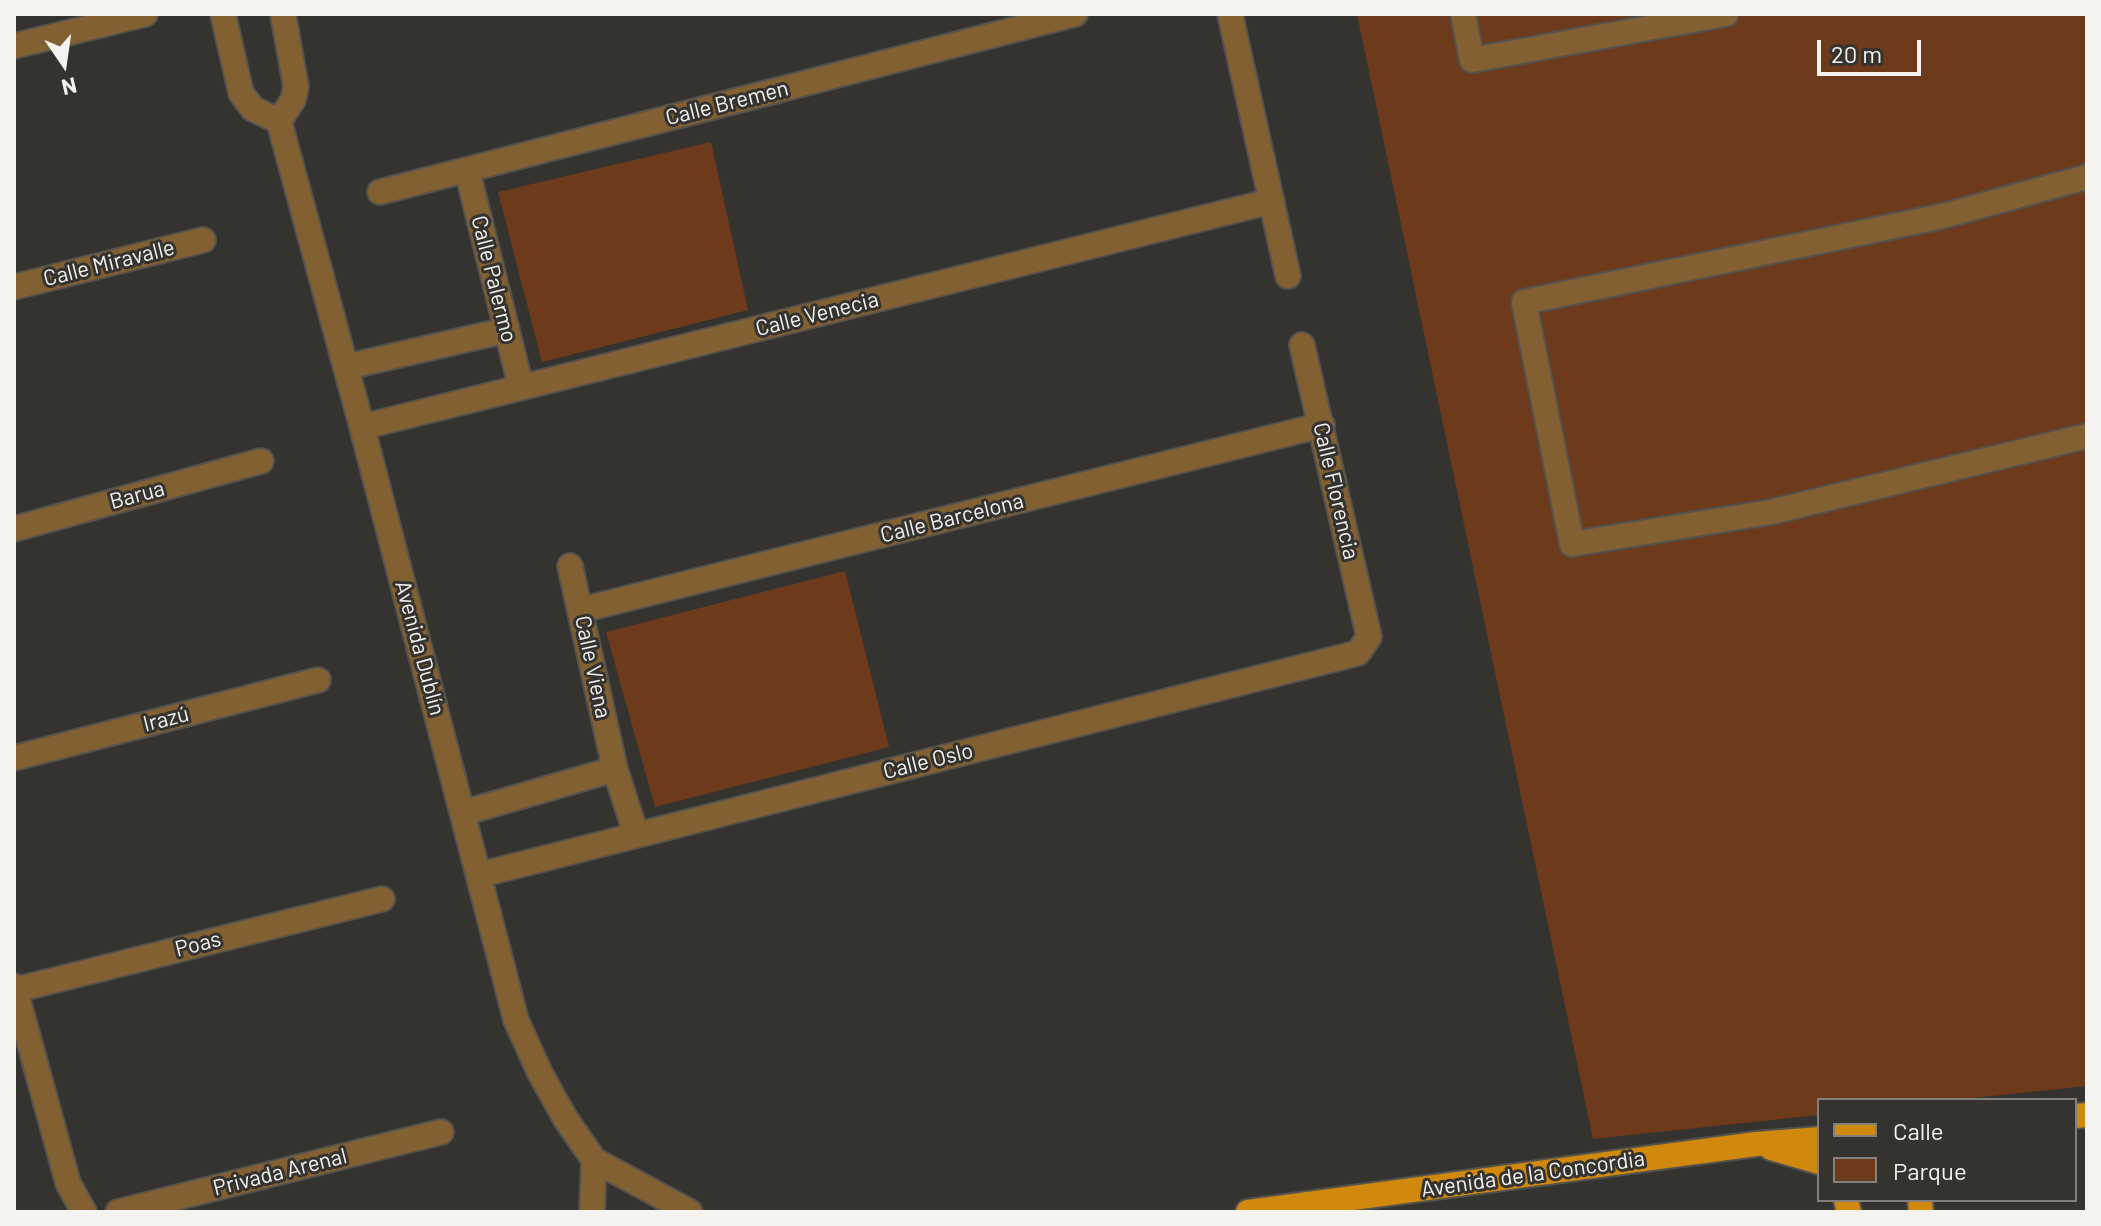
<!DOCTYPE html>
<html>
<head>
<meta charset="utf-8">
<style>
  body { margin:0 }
  #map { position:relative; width:2101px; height:1226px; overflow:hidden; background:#34332f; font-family:Barlow,sans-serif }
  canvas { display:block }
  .frame { position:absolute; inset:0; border:16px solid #f4f3f0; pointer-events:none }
  .legend { position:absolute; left:1817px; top:1098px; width:260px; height:104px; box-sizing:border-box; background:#34332f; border:2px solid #81807c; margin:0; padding:10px 14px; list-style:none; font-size:24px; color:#f4f3f0 }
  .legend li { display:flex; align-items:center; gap:16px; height:40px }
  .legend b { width:40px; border:2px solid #81807c }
  .north { position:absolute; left:24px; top:24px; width:80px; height:80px; -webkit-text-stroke:6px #34332f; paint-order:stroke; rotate:167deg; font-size:22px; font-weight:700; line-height:32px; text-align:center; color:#f4f3f0 }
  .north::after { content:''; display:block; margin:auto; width:28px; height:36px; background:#f4f3f0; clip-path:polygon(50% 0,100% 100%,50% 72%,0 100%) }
  .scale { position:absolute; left:1817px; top:40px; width:104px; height:36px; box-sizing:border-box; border:4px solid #f4f3f0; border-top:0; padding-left:10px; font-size:24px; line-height:28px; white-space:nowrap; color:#f4f3f0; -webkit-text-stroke:6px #34332f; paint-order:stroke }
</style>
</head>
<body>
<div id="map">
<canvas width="2101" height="1226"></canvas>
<div class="frame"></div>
<ul class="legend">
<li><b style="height:10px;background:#d0890c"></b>Calle</li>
<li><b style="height:22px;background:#6d3b1c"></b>Parque</li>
</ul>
<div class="north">N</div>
<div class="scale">20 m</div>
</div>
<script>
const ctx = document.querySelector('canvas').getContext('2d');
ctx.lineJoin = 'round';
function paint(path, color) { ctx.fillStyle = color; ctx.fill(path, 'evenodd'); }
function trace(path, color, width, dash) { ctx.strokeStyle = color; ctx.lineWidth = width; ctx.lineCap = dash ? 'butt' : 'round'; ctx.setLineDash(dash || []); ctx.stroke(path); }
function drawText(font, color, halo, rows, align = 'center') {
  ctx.font = font + ' Barlow,sans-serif'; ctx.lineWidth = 6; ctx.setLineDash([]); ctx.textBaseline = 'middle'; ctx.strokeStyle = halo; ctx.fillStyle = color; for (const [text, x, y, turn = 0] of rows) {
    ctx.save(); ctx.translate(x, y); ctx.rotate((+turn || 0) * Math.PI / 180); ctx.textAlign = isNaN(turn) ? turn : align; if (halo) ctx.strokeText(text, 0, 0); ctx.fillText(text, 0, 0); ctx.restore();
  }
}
paint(new Path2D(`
  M1357 14H2087V1086L1954 1100H1819V1115L1593 1139Z
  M711 142 748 310 542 362 498 192Z
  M845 571 889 747 655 807 606 632Z`), '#6d3b1c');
const street = new Path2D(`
  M223 14 241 93 253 109 279 121
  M283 14 296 87 293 100 279 121 362 427 516 1020 540 1073 565 1118 594 1160 690 1212
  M1230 14 1288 276
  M1463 14 1472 60 1726 14
  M14 46 145 14
  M467 170 521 387
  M2087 177 1943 216 1524 302 1572 544 1771 512 2087 436
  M380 192 1075 14
  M14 287 203 240
  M346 367 507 330
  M362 427 1272 201
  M14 529 261 461
  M570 566 615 769 636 834
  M581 610 1322 425
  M14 758 318 680
  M463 813 615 769
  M479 875 1358 653 1369 637 1302 345
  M14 986 68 1183 84 1212
  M15 990 382 899
  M118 1212 441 1132
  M592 1212 594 1160`);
const primary = new Path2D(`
  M2075 1116 2087 1115
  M1771 1148 1819 1162
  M1846 1200 1849 1212
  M1920 1200 1921 1212
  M1248 1212 1756 1144 1819 1139`);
trace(street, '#53524e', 28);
trace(primary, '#53524e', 28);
trace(street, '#826032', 24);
trace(primary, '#d0890c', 24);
drawText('22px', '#f4f3f0', '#34332f', [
  ["Calle Bremen",727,103,-14],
  ["Calle Miravalle",109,263,-14],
  ["Calle Palermo",494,279,76],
  ["Calle Venecia",817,314,-14],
  ["Calle Florencia",1336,491,77],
  ["Barua",137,495,-15],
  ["Calle Barcelona",952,518,-14],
  ["Avenida Dublín",420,648,75],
  ["Calle Viena",593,667,78],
  ["Irazú",166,719,-14],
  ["Calle Oslo",928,761,-14],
  ["Poas",198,944,-14],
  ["Privada Arenal",280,1172,-14],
  ["Avenida de la Concordia",1533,1174,-8]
]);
</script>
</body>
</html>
